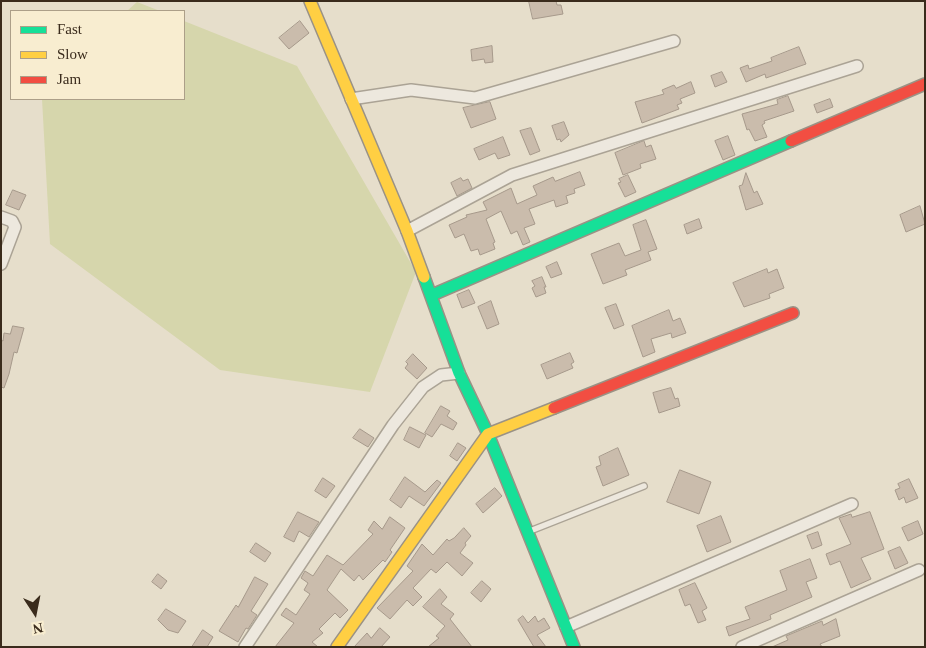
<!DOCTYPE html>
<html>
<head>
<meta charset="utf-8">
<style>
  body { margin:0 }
  #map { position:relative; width:926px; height:648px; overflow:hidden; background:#e6decb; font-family:"Times New Roman",serif }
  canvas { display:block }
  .frame { position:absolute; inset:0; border:2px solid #3a2b1c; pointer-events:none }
  .legend { position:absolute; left:10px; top:10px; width:175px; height:90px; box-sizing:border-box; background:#f8edd0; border:1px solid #ac9f88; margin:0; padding:6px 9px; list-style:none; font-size:15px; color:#3a2b1c }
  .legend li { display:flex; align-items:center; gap:10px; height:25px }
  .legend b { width:25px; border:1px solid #ac9f88 }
  .north { position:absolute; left:10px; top:588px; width:50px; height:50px; -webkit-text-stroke:4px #f8edd0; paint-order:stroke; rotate:169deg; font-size:14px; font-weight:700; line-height:20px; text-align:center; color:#3a2b1c }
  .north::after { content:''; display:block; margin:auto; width:18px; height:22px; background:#3a2b1c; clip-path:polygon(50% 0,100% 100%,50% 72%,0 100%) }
</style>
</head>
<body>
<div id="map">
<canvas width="926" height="648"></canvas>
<div class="frame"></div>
<ul class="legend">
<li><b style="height:6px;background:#16e098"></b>Fast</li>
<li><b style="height:6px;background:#ffcf43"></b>Slow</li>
<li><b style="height:6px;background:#f24e42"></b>Jam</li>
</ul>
<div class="north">N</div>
</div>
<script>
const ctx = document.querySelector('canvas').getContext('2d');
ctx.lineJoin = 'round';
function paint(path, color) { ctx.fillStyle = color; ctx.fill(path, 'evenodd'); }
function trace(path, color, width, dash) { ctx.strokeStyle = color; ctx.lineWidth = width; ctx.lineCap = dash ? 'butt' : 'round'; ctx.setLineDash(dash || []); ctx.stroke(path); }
paint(new Path2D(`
  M137 2 160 11H127Z
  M184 21 297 66 416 272 370 392 220 370 50 244 42 99H184Z`), '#d6d6ac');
const building = new Path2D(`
  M529 1H556L557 5H561L563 14 533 19Z
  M300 21 309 33 289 49 279 38Z
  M492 46 493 62 485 63 484 59 472 61 471 50Z
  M799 47 806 64 766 78 765 74 746 82 740 68 748 65 749 69 772 61 771 58Z
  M722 72 727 82 715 87 711 76Z
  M691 82 695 93 680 99 682 103 677 105 679 109 642 123 635 102 664 94 662 90 674 85 676 88Z
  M788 96 794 111 764 121 765 123 762 125 767 137 755 141 749 129 747 130 742 114 778 104 777 100Z
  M830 99 833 107 817 113 814 105Z
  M490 102 496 119 471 128 463 108Z
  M564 122 569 135 561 142 560 139 557 140 552 126Z
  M531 128 540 151 530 155 520 131Z
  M728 136 735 155 723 160 715 141Z
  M503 137 510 155 498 159 495 153 479 160 474 149Z
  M644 141 646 147 651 145 656 159 640 164 641 168 623 175 615 153Z
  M580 172 585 185 574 189 575 193 566 196 568 203 556 207 554 200 529 209 535 224 524 228 530 242 523 245 517 231 511 234 501 211 486 219 495 242 493 243 495 249 480 255 478 249 471 251 464 234 455 238 449 225 467 217 466 215 487 210 483 202 511 188 517 204 537 195 533 186 553 177 555 181Z
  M746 173 754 193 757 191 763 204 746 210 739 186 742 185Z
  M628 175 636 192 625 197 618 183 621 182 619 179Z
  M461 178 463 181 468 179 472 188 457 196 451 183Z
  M13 190 26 195 19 210 6 205Z
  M920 206 925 224 906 232 900 215Z
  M699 219 702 228 687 234 684 225Z
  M646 220 657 249 648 252 651 260 625 270 627 275 603 284 591 254 619 243 625 256 641 250 633 225Z
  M557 262 562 274 551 278 546 267Z
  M767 269 768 273 777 269 784 288 769 294 770 298 744 307 733 283Z
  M542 277 546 287H544L546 293 536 297 532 288 535 286 532 281Z
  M469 290 475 303 462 308 457 295Z
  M491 301 499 324 487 329 478 307Z
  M616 304 624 325 614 329 605 308Z
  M669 310 673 321 680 318 686 333 672 338 671 333 651 339 655 352 643 357 632 326Z
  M13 326 24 328 17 353 14 352 9 374 4 388 1 387V340L3 341 4 333 10 334Z
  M570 353 574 362 571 364 573 368 547 379 541 365Z
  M413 354 427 368 417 379 405 368 408 364 406 362Z
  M671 388 675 399 678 398 680 406 659 413 653 393Z
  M441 406 450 411 447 416 457 423 453 430 441 424 432 437 425 433Z
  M410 427 426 435 419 448 404 440Z
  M360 429 374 438 368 447 353 438Z
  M458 443 466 448 457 461 450 456Z
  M618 448 629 475 603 486 596 467 601 465 599 457Z
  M680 470 711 482 699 514 667 502Z
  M405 477 425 492 437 480 441 483 424 506 409 496 401 508 390 500Z
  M323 478 335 486 326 498 315 491Z
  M909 479 918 498 906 503 904 497 899 500 895 490 900 488 898 484Z
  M495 488 502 496 483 513 476 504Z
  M298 512 319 522 309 537 299 531 294 542 284 537Z
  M870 512 884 549 861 558 871 579 851 588 840 561 830 565 826 554 851 544 839 518 851 514 852 517Z
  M721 516 731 542 707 552 697 526Z
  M390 517 405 528 390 550 392 552 385 562 383 560 363 580 359 575 354 581 341 569 327 590 348 610 340 618 335 613 319 629 323 633 312 642 318 647H275L294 623 281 615 286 608 296 615 310 594 304 590 308 583 301 578 305 571 313 576 327 555 343 565 373 534 368 530 374 521 382 529Z
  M918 521 923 534 908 541 902 528Z
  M464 528 471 536 465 543 466 545 460 553 473 563 462 576 447 562 436 573 431 569 413 588 422 597 413 606 407 600 390 619 377 608 413 571 407 566 422 544 433 555 447 539 449 541 454 538Z
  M818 532 822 545 812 549 807 536Z
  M256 543 271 553 265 562 250 552Z
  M900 547 908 563 895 569 888 552Z
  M810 559 817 578 806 582 812 597 770 615 771 619 729 636 726 627 750 619 745 607 787 590 780 571Z
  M158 574 167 581 161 589 152 582Z
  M255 577 268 584 251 611 257 615 248 629 246 628 238 642 219 631 236 605 238 607Z
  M482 581 491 589 481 602 471 593Z
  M695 583 707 608 702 611 706 620 698 623 690 604 685 606 679 590Z
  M440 589 447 597 441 604 454 614 450 619 472 647H428L439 638 436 636 445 626 423 607Z
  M166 609 186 621 178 633 168 630 158 620Z
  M523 616 528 623 535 616 538 622 544 618 550 628 537 635 546 647H534L518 620Z
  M836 619 840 636 820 644 822 647H772L788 640 786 636 822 621 823 625Z
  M380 628 390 637 381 647H354L367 633 371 638Z
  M203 630 213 637 207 647H192Z`);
paint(building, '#cabcac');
trace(building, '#a6998b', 1);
const lane = new Path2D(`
  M530 531 644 486`);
const street = new Path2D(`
  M351 99 411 90 475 98 674 41
  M1 217 12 221 15 227 1 264
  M407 231 512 175 857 66
  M566 627 852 504
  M245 647 393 425 423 387 441 375 459 373
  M742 647 919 570`);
const fast = new Path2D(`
  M424 277 459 373 488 434 574 647
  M432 295 791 141`);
const slow = new Path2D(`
  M310 1 407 231 424 277
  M337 647 488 434 554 408`);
const jam = new Path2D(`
  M791 141 925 84
  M554 408 793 313`);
trace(lane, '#aba395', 8);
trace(street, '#aba395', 14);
trace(fast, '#9a9285', 14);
trace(slow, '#9a9285', 14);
trace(jam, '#9a9285', 14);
trace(lane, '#ede8de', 5.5);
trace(street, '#ede8de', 11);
trace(fast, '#16e098', 11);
trace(slow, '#ffcf43', 11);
trace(jam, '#f24e42', 11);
</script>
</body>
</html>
